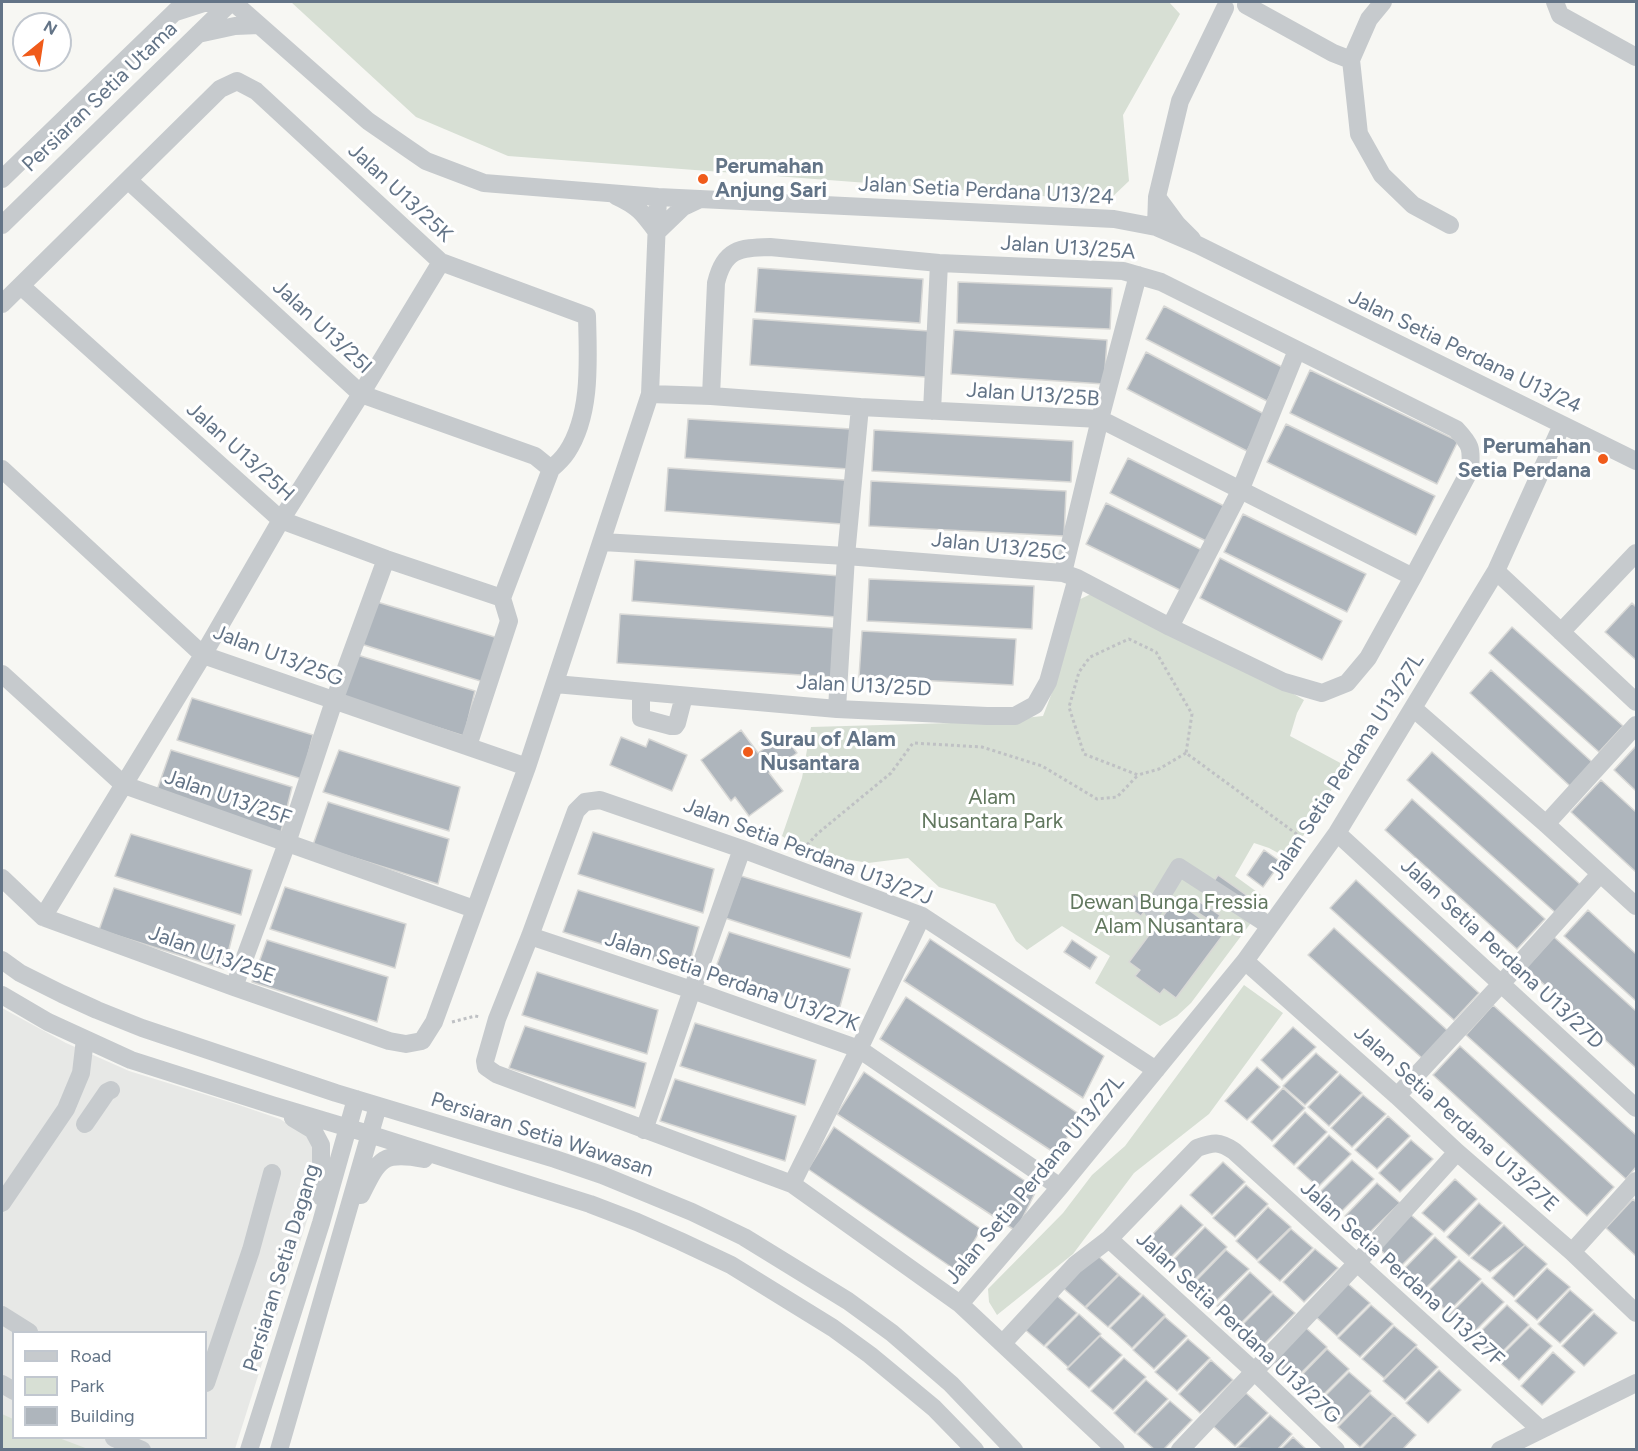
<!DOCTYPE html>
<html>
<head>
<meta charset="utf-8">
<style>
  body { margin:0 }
  #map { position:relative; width:1638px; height:1451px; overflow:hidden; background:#f7f7f3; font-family:Figtree,sans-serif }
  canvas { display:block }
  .frame { position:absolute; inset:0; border:3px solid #637487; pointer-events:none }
  .legend { position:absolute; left:12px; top:1331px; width:195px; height:108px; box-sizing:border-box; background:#fff; border:2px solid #c1c7cf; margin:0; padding:8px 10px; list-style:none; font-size:18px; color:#637487 }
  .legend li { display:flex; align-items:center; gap:12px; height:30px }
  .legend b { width:30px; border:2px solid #c1c7cf }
  .north { position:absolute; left:12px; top:12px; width:60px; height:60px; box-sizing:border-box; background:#fff; border:2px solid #c1c7cf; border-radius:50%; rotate:30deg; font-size:16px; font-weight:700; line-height:24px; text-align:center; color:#637487 }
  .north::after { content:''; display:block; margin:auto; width:21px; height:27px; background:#f05b1a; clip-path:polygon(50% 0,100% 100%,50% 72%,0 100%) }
</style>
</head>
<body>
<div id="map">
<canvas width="1638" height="1451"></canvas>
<div class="frame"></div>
<ul class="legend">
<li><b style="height:8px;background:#c6cacd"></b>Road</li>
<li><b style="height:16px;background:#d7dfd4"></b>Park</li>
<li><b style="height:16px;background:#aeb5bc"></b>Building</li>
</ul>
<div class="north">N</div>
</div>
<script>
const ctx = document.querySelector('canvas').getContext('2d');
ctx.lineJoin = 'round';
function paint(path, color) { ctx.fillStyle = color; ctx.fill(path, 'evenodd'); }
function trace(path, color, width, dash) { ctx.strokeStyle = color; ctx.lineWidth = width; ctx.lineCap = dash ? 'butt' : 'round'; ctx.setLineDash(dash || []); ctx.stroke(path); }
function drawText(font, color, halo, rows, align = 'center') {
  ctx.font = font + ' Figtree,sans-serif'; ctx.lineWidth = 6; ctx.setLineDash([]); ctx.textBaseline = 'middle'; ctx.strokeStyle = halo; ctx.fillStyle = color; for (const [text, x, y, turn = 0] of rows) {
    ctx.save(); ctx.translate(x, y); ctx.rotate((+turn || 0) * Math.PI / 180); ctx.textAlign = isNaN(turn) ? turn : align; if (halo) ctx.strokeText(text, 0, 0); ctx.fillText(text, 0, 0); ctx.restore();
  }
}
paint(new Path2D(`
  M2 1008 66 1043 129 1071 236 1104 280 1119 308 1137 313 1146 309 1214 235 1449H2ZM14 1332H206V1438H14Z`), '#e7e8e6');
paint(new Path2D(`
  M291 2H1169L1180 14 1123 115 1129 181 1108 201 508 156 416 117Z
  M1093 593 1285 689 1304 700 1297 713 1290 736 1346 766 1289 859 1269 848 1254 843 1235 876 1268 900 1191 1003 1177 1016 1160 1026 1095 983 1110 956 1062 926 1027 950 1016 941 995 904 939 887 908 858 868 863 806 852 782 836 802 778 811 727 986 722 1043 716 1053 690 1070 604Z
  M1244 985 1283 1013 1209 1114 1134 1173 1073 1254 997 1315 989 1302 988 1289 1063 1213 1092 1175 1125 1146Z
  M2 1414 13 1419 14 1438H59L88 1449H2Z`), '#d7dfd4');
const building = new Path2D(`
  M758 268 923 279 920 323 755 312Z
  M958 282 1112 288 1110 329 957 323Z
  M1164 306 1284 368 1267 401 1146 339Z
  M753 319 929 331 926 377 750 365Z
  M954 330 1107 340 1104 384 951 374Z
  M1146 352 1266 415 1247 451 1127 389Z
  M1310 370 1458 441 1437 484 1290 413Z
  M688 419 851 429 849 469 685 458Z
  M1286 424 1435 496 1416 535 1267 462Z
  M874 430 1073 441 1071 482 872 471Z
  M1128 458 1224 506 1206 541 1110 493Z
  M668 468 845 480 842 524 665 511Z
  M871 481 1066 491 1064 536 869 526Z
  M1106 503 1202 550 1182 591 1086 544Z
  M1243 514 1366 574 1347 612 1224 552Z
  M1220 558 1342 621 1322 660 1200 598Z
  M635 560 840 576 837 617 632 601Z
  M869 579 1034 586 1032 629 867 621Z
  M377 602 498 638 487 683 361 644Z
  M1632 603 1636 607V660L1605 632Z
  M620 614 835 628 832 677 617 663Z
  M1512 627 1623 726 1599 752 1489 653Z
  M862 631 1016 639 1013 685 859 677Z
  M354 654 475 691 464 736 339 696Z
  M1491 670 1592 762 1570 786 1470 693Z
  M192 698 313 735 302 779 177 740Z
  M741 730 758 753 784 735 797 753 769 773 783 791 749 816 735 797 731 801 701 760Z
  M621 737 646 747 649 739 687 755 672 791 610 765Z
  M1636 746V791L1614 770Z
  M171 750 292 787 281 832 156 793Z
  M339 750 460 787 449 831 323 792Z
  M1432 752 1582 886 1557 914 1407 780Z
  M1601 780 1636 812V872L1571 812Z
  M1412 799 1545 919 1517 949 1385 830Z
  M328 802 449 839 438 884 313 845Z
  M593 832 714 869 703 913 578 874Z
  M131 834 252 870 241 915 115 876Z
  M1264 850 1281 862 1263 887 1247 875Z
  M1218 875 1249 897 1245 902 1214 881Z
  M741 876 862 913 850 958 725 918Z
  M1356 880 1479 993 1454 1020 1330 908Z
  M285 887 406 924 395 968 270 929Z
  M114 888 235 925 224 969 99 930Z
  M578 890 699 927 688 971 563 932Z
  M1134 894 1149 905 1141 916 1126 906Z
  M1191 896 1220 915 1215 924 1186 905Z
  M1257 896 1264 901 1258 910 1251 905Z
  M1175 900 1223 935 1176 998 1164 989 1160 994 1135 976 1140 970 1129 962Z
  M1588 910 1636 954V1001L1564 936Z
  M1233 923 1243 929 1239 937 1228 931Z
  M1334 928 1448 1031 1423 1059 1308 955Z
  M729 932 850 969 838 1014 713 975Z
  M1554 937 1636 1011V1068L1526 968Z
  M930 939 1104 1056 1083 1098 904 981Z
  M267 940 388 977 377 1022 252 982Z
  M1072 940 1097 957 1090 969 1064 952Z
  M537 972 658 1010 647 1054 522 1015Z
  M906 997 1079 1114 1058 1155 880 1039Z
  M1493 1005 1636 1135V1167L1626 1179 1466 1035Z
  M695 1023 816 1060 805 1105 680 1066Z
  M525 1026 646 1063 635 1108 509 1068Z
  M1293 1027 1316 1047 1282 1080 1261 1060Z
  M1460 1046 1614 1187 1587 1216 1433 1075Z
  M1316 1053 1338 1072 1305 1105 1283 1086Z
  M1257 1067 1280 1087 1247 1120 1225 1101Z
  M864 1072 1037 1189 1016 1231 837 1114Z
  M1340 1074 1362 1093 1329 1126 1308 1107Z
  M675 1079 796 1116 785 1161 660 1121Z
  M1283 1088 1305 1108 1272 1141 1251 1122Z
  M1363 1095 1386 1114 1352 1147 1331 1128Z
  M1305 1112 1327 1132 1294 1165 1273 1146Z
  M1388 1116 1410 1136 1377 1169 1355 1150Z
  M834 1127 981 1229 957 1271 808 1169Z
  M1329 1135 1351 1154 1318 1187 1297 1168Z
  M1411 1140 1433 1159 1400 1192 1379 1173Z
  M1352 1160 1374 1179 1341 1212 1319 1193Z
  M1223 1162 1245 1182 1212 1215 1190 1195Z
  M1455 1179 1477 1199 1444 1232 1422 1213Z
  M1377 1183 1400 1203 1366 1236 1345 1216Z
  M1246 1185 1268 1204 1235 1237 1213 1218Z
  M1633 1199 1636 1202V1256L1606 1228Z
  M1479 1203 1502 1223 1469 1256 1447 1237Z
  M1181 1205 1203 1225 1170 1258 1148 1239Z
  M1268 1207 1291 1227 1257 1260 1236 1241Z
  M1411 1215 1433 1234 1400 1267 1378 1248Z
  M1504 1225 1525 1245 1490 1272 1471 1258Z
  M1205 1227 1227 1247 1194 1280 1172 1261Z
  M1291 1229 1313 1248 1280 1281 1258 1262Z
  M1435 1237 1457 1257 1424 1290 1402 1271Z
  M1525 1245 1547 1264 1514 1297 1492 1278Z
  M1315 1249 1338 1268 1304 1302 1283 1282Z
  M1226 1250 1249 1269 1215 1302 1194 1283Z
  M1096 1254 1118 1274 1085 1307 1063 1288Z
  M1459 1260 1481 1279 1448 1312 1426 1293Z
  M1547 1268 1570 1287 1537 1320 1515 1301Z
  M1250 1272 1272 1292 1239 1325 1217 1306Z
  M1119 1275 1141 1294 1108 1327 1086 1308Z
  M1482 1282 1504 1302 1471 1335 1449 1315Z
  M1347 1283 1370 1303 1337 1336 1315 1316Z
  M1570 1290 1593 1310 1560 1343 1538 1324Z
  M1055 1294 1077 1313 1044 1346 1022 1327Z
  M1273 1294 1295 1313 1262 1346 1240 1327Z
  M1143 1295 1165 1315 1132 1348 1110 1328Z
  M1371 1305 1393 1324 1360 1357 1338 1338Z
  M1507 1305 1529 1325 1496 1358 1474 1338Z
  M1594 1313 1617 1333 1584 1366 1562 1346Z
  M1079 1314 1101 1334 1068 1367 1046 1347Z
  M1165 1317 1187 1336 1154 1369 1133 1350Z
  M1394 1326 1417 1345 1384 1378 1362 1359Z
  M1305 1327 1327 1347 1294 1380 1272 1360Z
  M1530 1327 1552 1346 1519 1380 1497 1360Z
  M1100 1336 1122 1355 1089 1388 1067 1369Z
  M1188 1339 1210 1358 1177 1391 1155 1372Z
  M1416 1347 1438 1367 1405 1400 1383 1381Z
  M1327 1349 1349 1369 1316 1402 1294 1383Z
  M1553 1352 1575 1372 1542 1405 1521 1386Z
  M1124 1358 1146 1377 1113 1410 1091 1391Z
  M1211 1360 1233 1380 1200 1413 1179 1394Z
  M1439 1370 1461 1390 1428 1423 1406 1403Z
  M1349 1372 1371 1391 1338 1424 1316 1405Z
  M1146 1380 1168 1399 1135 1433 1114 1413Z
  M1246 1393 1268 1413 1235 1446 1213 1426Z
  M1370 1394 1393 1414 1360 1447 1338 1427Z
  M1170 1401 1192 1420 1163 1450H1155L1137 1434Z
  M1270 1415 1292 1434 1277 1450 1237 1448Z
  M1394 1415 1416 1435 1402 1450 1361 1449Z
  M1293 1437 1307 1450H1280Z`);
paint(building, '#aeb5bc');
trace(building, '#d8d8d6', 1.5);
trace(new Path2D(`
  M1186 753 1159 769 1138 775 1084 754 1069 707 1079 672 1090 657 1129 639 1156 652 1192 714 1186 753 1309 843
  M799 854 817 834 891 773 913 743 982 747 1042 766 1097 799 1117 797 1138 775
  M452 1022 475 1016 480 1017`), '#bfc1c4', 3, [3, 3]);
trace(new Path2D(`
  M233 2 368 121 426 161 484 183 658 197 1114 219 1156 227 1198 245 1636 461
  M1383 2 1369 19 1351 60 1359 134 1382 175 1413 205 1450 225
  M1555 2 1560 15 1636 57
  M1246 5 1333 53 1351 60
  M176 12 204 3 219 2
  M198 34 235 26 259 25
  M2 179 185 2
  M128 180 361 394 535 456 551 469
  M616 196C638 206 643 213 657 232
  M1157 197 1177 224 1192 239
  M2 225 231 2
  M1156 227 1157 197 1180 101 1225 8
  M657 232 683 207 700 199
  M21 286 281 520 386 559 502 598
  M2 304 220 89 237 81 256 91 441 262 587 316C588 359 592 414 567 452 563 458 557 464 551 469L502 598 509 621 468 746
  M650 394 711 396 860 407 1100 419 1413 577
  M932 411 939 263
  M2 469 203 655 527 767
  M602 542 846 556 1063 573 1077 578 1170 627 1284 682 1322 693 1347 683 1368 658 1413 577 1470 470C1472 448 1471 445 1456 429L1161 282 1123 271 939 263 770 247C739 248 724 249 716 283L711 396
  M1496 571 1636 702
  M1063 573 1100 419 1138 275
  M1170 627 1240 491 1297 350
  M1561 632 1636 553
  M2 674 124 785 474 909
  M555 684 837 709 987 716H1015L1035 705 1048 682 1077 578
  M641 692V718L671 726H675L677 723 684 696
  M1413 708 1546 824 1636 906
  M837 709 846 556 860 407
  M1546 824 1636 725
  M1337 833 1636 1108
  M2 878 43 917 234 987 389 1041 406 1044 422 1041 434 1022 527 767 650 394 658 197
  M1153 910 1179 867 1270 926
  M43 917 203 655 281 520 361 394 441 262
  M530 936 692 990 859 1049 1060 1187
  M2 960 20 973 62 994 97 1010 142 1028 336 1093 555 1159 602 1175 692 1212 744 1237 848 1301 892 1333 951 1384 1014 1450
  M1245 961 1397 1096 1457 1152 1572 1252 1636 1313
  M234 987 287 843 334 701 386 559
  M2 995 48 1022 131 1060 272 1105 369 1134 590 1204 637 1222 680 1241 731 1265 833 1328 870 1355 934 1408 975 1450
  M1156 1070 922 916 742 849 600 800 585 802 576 811 530 936 497 1019 485 1061 486 1067 496 1074 792 1184 960 1304 1060 1187 1245 961 1337 833 1496 571 1562 425
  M1397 1096 1501 984 1600 874
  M293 1118 313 1130 321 1145V1197
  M85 1124 107 1092 111 1090
  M644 1130 692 990 742 849
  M792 1184 859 1049 922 916
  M361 1195C379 1159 382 1151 424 1159
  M2 1203 66 1109 81 1073 85 1039
  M1109 1239 1255 1372 1336 1450
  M1572 1252 1636 1181
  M960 1304 1116 1450
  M2 1315 29 1332
  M1003 1343 1075 1265 1109 1239 1197 1148C1214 1142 1219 1141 1234 1151L1540 1429
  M206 1383 251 1250 272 1173
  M2 1384 14 1391
  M114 1438 142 1450
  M249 1450 321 1223 356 1099
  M279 1450 378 1106
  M1180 1450 1357 1263 1457 1152
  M1500 1450 1636 1383`), '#c6cacd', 18);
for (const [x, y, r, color] of [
  [703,179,6,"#f05b1a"],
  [1603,459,6,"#f05b1a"],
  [748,752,6,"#f05b1a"]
]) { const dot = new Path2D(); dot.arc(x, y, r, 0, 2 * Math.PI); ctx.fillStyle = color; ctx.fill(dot); trace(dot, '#fff', 2); }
drawText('21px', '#637487', '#fff', [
  ["Persiaran Setia Utama",100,97,-44],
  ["Jalan Setia Perdana U13/24",986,191,3],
  ["Jalan U13/25K",400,193,43],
  ["Jalan U13/25A",1068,248,4],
  ["Jalan U13/25I",322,327,43],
  ["Jalan Setia Perdana U13/24",1465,352,26],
  ["Jalan U13/25B",1033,395,4],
  ["Jalan U13/25H",240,452,42],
  ["Jalan U13/25C",999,547,6],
  ["Jalan U13/25G",278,656,21],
  ["Jalan U13/25D",864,686,3],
  ["Jalan Setia Perdana U13/27L",1347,767,-57],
  ["Jalan U13/25F",228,798,19],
  ["Jalan Setia Perdana U13/27J",808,852,21],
  ["Jalan Setia Perdana U13/27D",1502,954,43],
  ["Jalan U13/25E",212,955,20],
  ["Jalan Setia Perdana U13/27K",732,982,19],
  ["Jalan Setia Perdana U13/27E",1456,1119,42],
  ["Persiaran Setia Wawasan",542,1135,18],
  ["Jalan Setia Perdana U13/27L",1035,1180,-50],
  ["Persiaran Setia Dagang",282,1268,-73],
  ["Jalan Setia Perdana U13/27F",1402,1274,42],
  ["Jalan Setia Perdana U13/27G",1238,1328,43]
]);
drawText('bold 21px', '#637487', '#fff', [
  ["Perumahan",715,167],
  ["Anjung Sari",715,191],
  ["Perumahan",1591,447,"right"],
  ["Setia Perdana",1591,471,"right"],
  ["Surau of Alam",760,740],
  ["Nusantara",760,764]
], 'left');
drawText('21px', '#62785f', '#fff', [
  ["Alam",992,798],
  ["Nusantara Park",992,822],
  ["Dewan Bunga Fressia",1169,903],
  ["Alam Nusantara",1169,927]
]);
</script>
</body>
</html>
